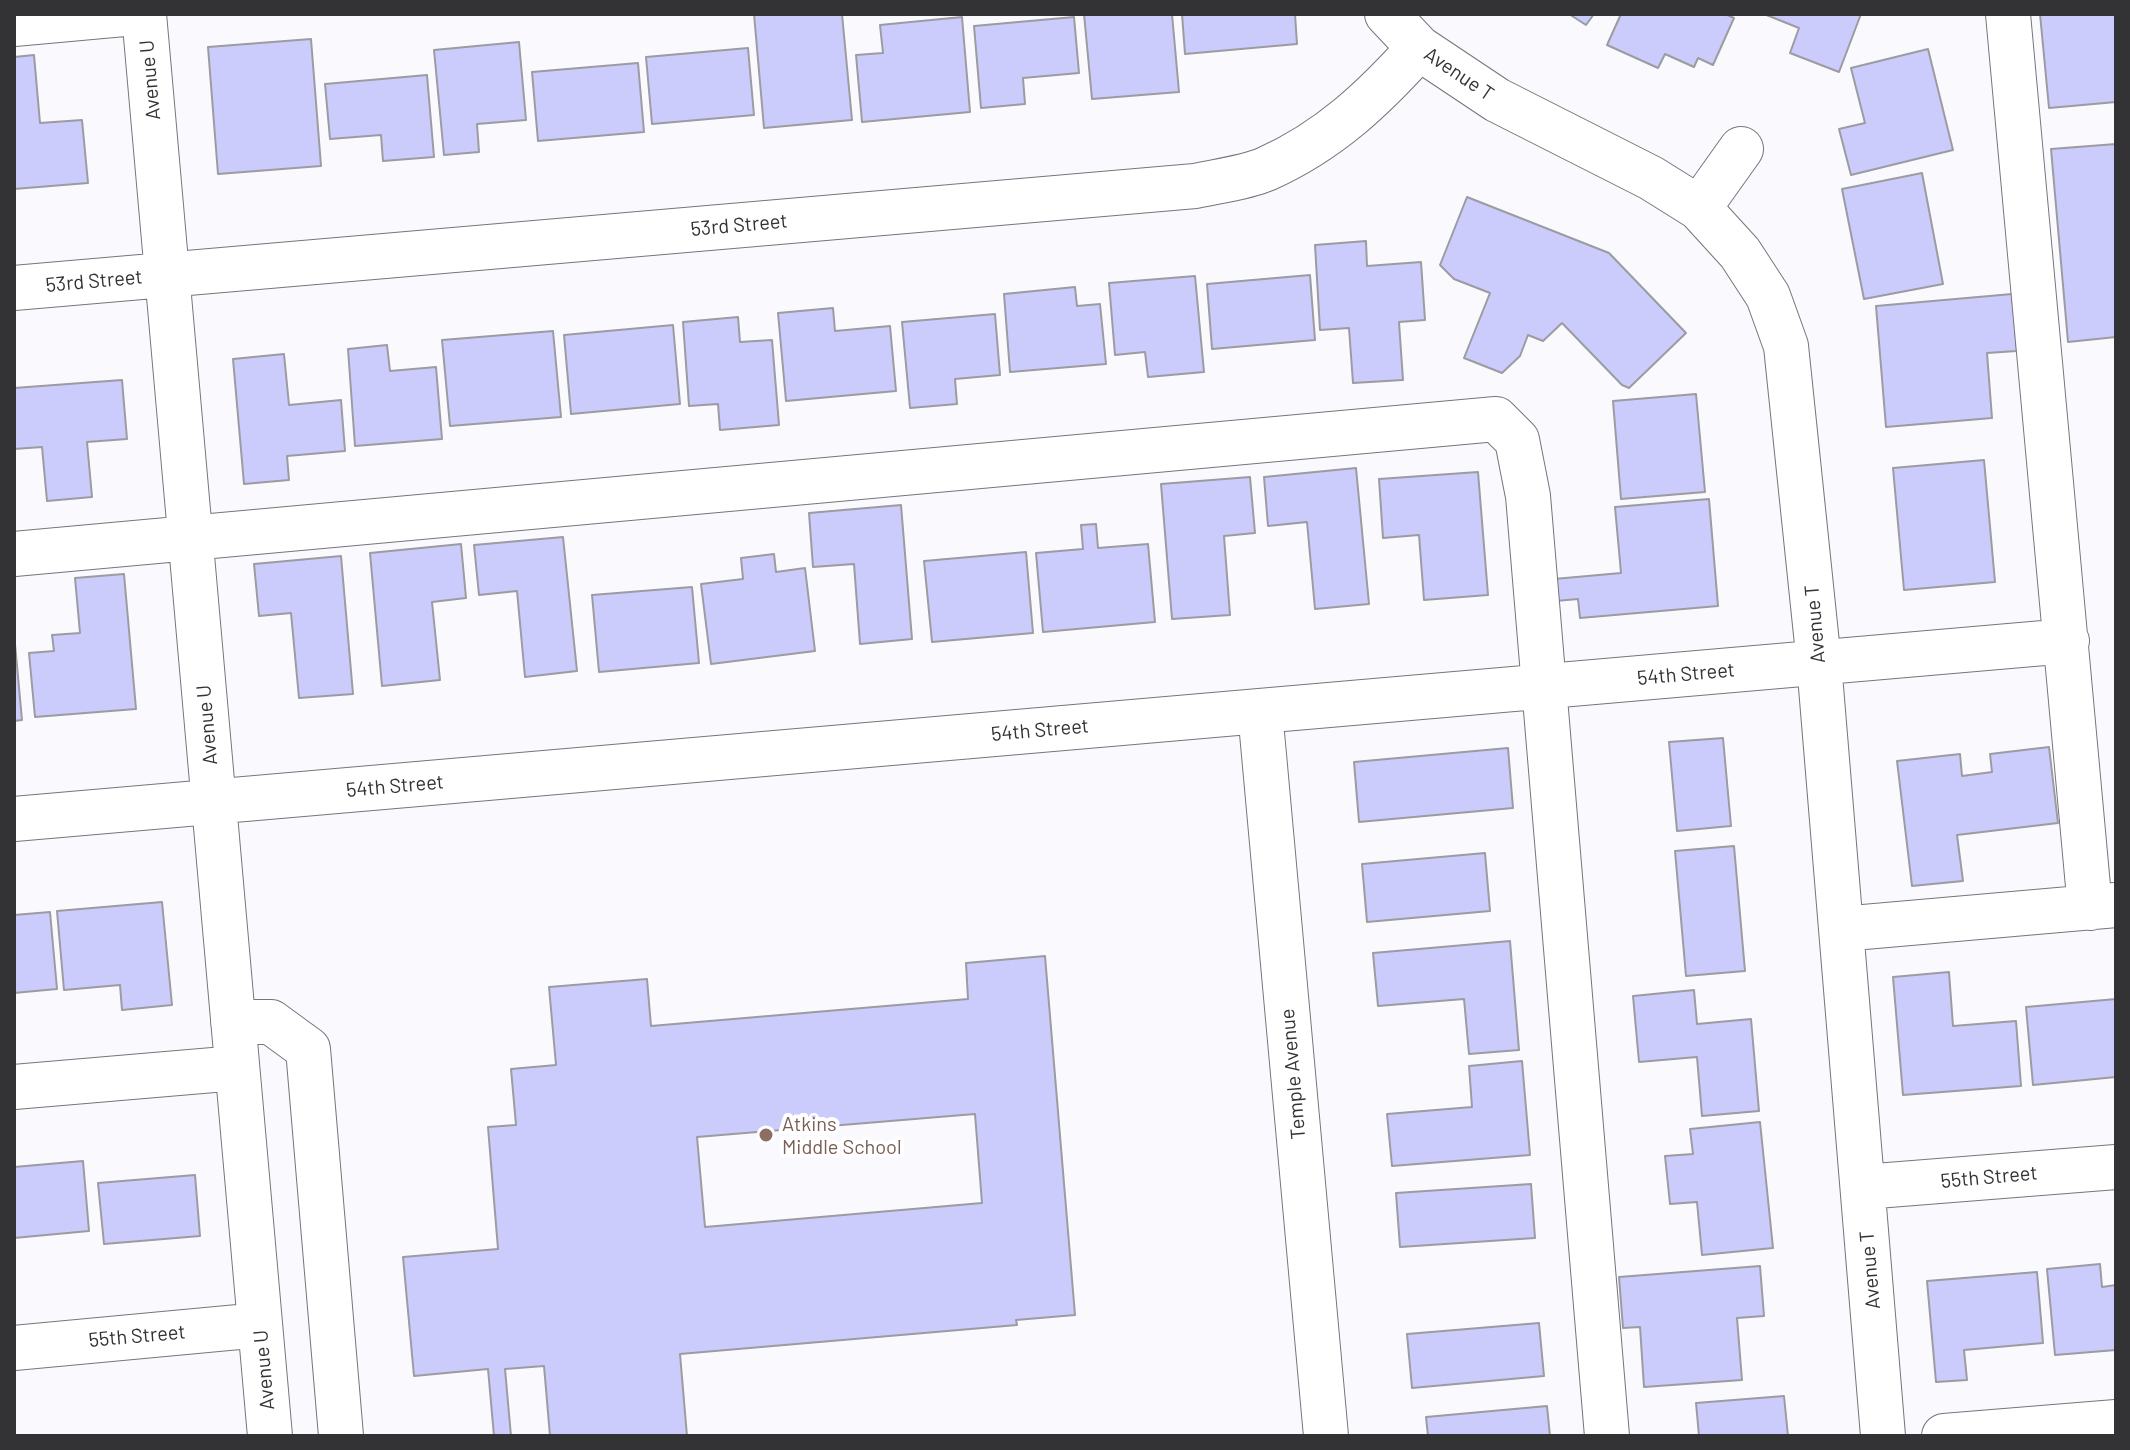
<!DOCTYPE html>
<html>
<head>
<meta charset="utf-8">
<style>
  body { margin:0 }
  #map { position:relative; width:2130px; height:1450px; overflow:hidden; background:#fafafe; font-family:Barlow,sans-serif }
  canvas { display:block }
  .frame { position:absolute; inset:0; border:16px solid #333336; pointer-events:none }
</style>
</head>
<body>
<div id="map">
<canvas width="2130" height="1450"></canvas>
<div class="frame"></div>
</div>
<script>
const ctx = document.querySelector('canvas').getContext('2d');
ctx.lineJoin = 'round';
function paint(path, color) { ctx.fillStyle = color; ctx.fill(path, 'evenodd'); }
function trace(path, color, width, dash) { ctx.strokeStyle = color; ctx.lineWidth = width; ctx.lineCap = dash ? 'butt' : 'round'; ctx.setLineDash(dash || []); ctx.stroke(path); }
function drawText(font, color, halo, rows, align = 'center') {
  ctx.font = font + ' Barlow,sans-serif'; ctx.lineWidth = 8; ctx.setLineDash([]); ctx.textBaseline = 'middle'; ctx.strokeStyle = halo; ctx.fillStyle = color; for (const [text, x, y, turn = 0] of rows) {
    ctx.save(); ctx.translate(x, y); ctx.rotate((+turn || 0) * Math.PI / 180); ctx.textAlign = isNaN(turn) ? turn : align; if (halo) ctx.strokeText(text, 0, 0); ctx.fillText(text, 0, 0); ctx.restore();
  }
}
const building = new Path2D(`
  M754 14H842L852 120 764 128Z
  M1084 14H1172L1179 92 1092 99Z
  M1182 14H1295L1297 44 1185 54Z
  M1569 14H1594L1586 25Z
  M1621 14H1725L1734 18 1713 65 1698 58 1694 67 1665 54 1658 68 1607 45Z
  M1764 14H1861L1839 72 1790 53 1799 28Z
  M2040 14H2116V102L2049 108Z
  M962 17 970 112 862 122 856 55 883 53 880 25Z
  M1074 17 1079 73 1023 78 1025 104 981 108 974 26Z
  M311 39 321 166 218 174 208 47Z
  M519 42 526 120 477 124 479 152 444 155 434 50Z
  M748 48 754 115 652 124 646 57Z
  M1928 49 1953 150 1851 175 1839 129 1865 123 1851 68Z
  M34 55 40 123 82 120 88 183 14 189V57Z
  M638 63 644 132 538 141 532 72Z
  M427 75 434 157 383 161 381 135 330 139 325 84Z
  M2116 144V337L2068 342 2051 149Z
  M1922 173 1943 284 1864 299 1842 189Z
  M1467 197 1609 253 1686 333 1629 388 1622 385 1562 323 1543 341 1528 335 1520 356 1502 373 1464 358 1490 293 1454 279 1440 265Z
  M1366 241 1367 266 1421 262 1425 320 1399 322 1403 380 1353 383 1349 328 1320 330 1315 245Z
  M1310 275 1315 340 1212 349 1207 284Z
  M1195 276 1204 372 1148 377 1145 352 1115 355 1109 283Z
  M1075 287 1077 306 1100 304 1106 364 1010 372 1004 294Z
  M2012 294 2017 351 1987 353 1992 418 1886 427 1876 306Z
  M833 308 835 331 890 326 896 391 786 401 778 313Z
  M995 314 1000 375 955 379 957 404 910 408 902 322Z
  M738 317 740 342 772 340 779 425 720 430 718 404 689 406 683 322Z
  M673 325 680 404 571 414 564 335Z
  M553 331 561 417 450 426 442 340Z
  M387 345 390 371 436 367 442 439 355 446 348 349Z
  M284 354 289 405 341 400 345 451 287 456 289 480 244 484 233 359Z
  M122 380 127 439 87 442 92 497 47 501 42 447 14 449V388Z
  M1696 394 1705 492 1621 499 1613 401Z
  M1984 460 1995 582 1904 590 1893 468Z
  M1356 468 1369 604 1315 609 1307 522 1268 526 1264 477Z
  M1478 472 1488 595 1424 600 1419 535 1383 538 1379 479Z
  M1250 477 1255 533 1224 536 1230 615 1172 619 1161 484Z
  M1709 499 1718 606 1580 618 1578 599 1556 601 1554 579 1621 573 1615 507Z
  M901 505 912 639 860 644 854 564 813 567 809 513Z
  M1096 524 1098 548 1148 544 1155 622 1043 632 1036 553 1083 549 1081 525Z
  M563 537 577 671 525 677 517 591 479 595 474 545Z
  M461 544 466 598 432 602 440 680 382 686 370 553Z
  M1026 552 1033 633 932 642 924 561Z
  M774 554 776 572 805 568 815 651 711 664 701 584 743 579 741 558Z
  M341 556 353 694 299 698 291 613 259 616 254 564Z
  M124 574 136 709 35 717 29 653 54 651 52 635 80 633 75 578Z
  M692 587 699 663 599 672 592 595Z
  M14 633 22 720 14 721Z
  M1723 738 1731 826 1677 831 1669 742Z
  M2049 747 2058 823 1957 835 1963 881 1912 886 1897 761 1960 754 1962 776 1992 772 1990 754Z
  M1508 748 1513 808 1359 822 1354 762Z
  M1734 846 1745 971 1686 976 1675 851Z
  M1485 853 1490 911 1367 922 1362 864Z
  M162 902 172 1005 122 1010 120 985 64 990 57 911Z
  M50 912 57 989 14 993V915Z
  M1510 941 1519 1050 1469 1054 1464 999 1378 1006 1373 953Z
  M1045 956 1075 1315 1016 1320 1017 1325 680 1354 687 1436H550L544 1366 505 1369 511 1436H494L488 1369 414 1376 403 1257 498 1249 488 1127 516 1125 511 1069 556 1065 549 987 647 979 651 1026 968 999 966 963ZM975 1114 982 1203 705 1227 697 1137Z
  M1949 972 1953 1026 2016 1021 2021 1086 1903 1095 1893 977Z
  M1694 990 1697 1024 1751 1019 1759 1111 1702 1116 1697 1057 1639 1062 1633 996Z
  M2116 999V1077L2033 1085 2026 1007Z
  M1522 1061 1530 1155 1392 1166 1387 1114 1472 1107 1469 1066Z
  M1760 1122 1773 1248 1702 1255 1697 1202 1670 1204 1665 1156 1693 1154 1690 1129Z
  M83 1161 89 1231 14 1238V1167Z
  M195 1175 200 1236 104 1244 98 1183Z
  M1531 1184 1535 1238 1400 1247 1396 1193Z
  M2100 1264 2102 1287 2116 1285V1350L2055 1355 2047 1269Z
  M1760 1266 1764 1316 1737 1318 1742 1380 1644 1387 1640 1327 1623 1328 1619 1277Z
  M2037 1272 2043 1343 1964 1350 1967 1380 1936 1382 1927 1281Z
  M1539 1323 1544 1376 1412 1388 1407 1334Z
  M1784 1396 1788 1436H1699L1696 1403Z
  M1547 1406 1550 1436H1428L1426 1417Z`);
paint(building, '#cbccfc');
trace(building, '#9b9ba1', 2);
const minor = new Path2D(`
  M144 14 270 1436
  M1387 14 1419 48 1497 100 1651 178 1699 208 1740 253 1768 296 1786 346 1819 663 1883 1436
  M2008 14 2090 908
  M14 24 124 14
  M1699 208 1741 149
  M14 288 1195 186C1218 181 1245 178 1266 169 1329 141 1374 98 1419 48
  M14 554 1496 419 1517 440 1528 496 1607 1436
  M1260 711 1326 1436
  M14 819 2067 641
  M1841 929 2116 905
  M233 1022H271L308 1049 341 1436
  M14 1087 237 1068
  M1863 1187 2116 1167
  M14 1348 260 1325
  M1944 1436 2116 1422`);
trace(minor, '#75757b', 46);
trace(minor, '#fff', 44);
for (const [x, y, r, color] of [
  [766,1135,8,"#8d6e63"]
]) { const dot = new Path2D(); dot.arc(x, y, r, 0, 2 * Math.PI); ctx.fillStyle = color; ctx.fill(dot); trace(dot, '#fff', 3); }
drawText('20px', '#333336', '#fff', [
  ["Avenue T",1459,74,34],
  ["Avenue U",150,80,-95],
  ["53rd Street",739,225,-5],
  ["53rd Street",94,281,-5],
  ["Avenue T",1815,624,-95],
  ["54th Street",1686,674,-5],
  ["Avenue U",207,725,-95],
  ["54th Street",1040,730,-5],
  ["54th Street",395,786,-5],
  ["Temple Avenue",1293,1074,-95],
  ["55th Street",1989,1177,-5],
  ["Avenue T",1870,1270,-95],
  ["55th Street",137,1336,-5],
  ["Avenue U",264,1370,-95]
]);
drawText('20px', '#785e54', '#fff', [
  ["Atkins",782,1124],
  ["Middle School",782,1147]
], 'left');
</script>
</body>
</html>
